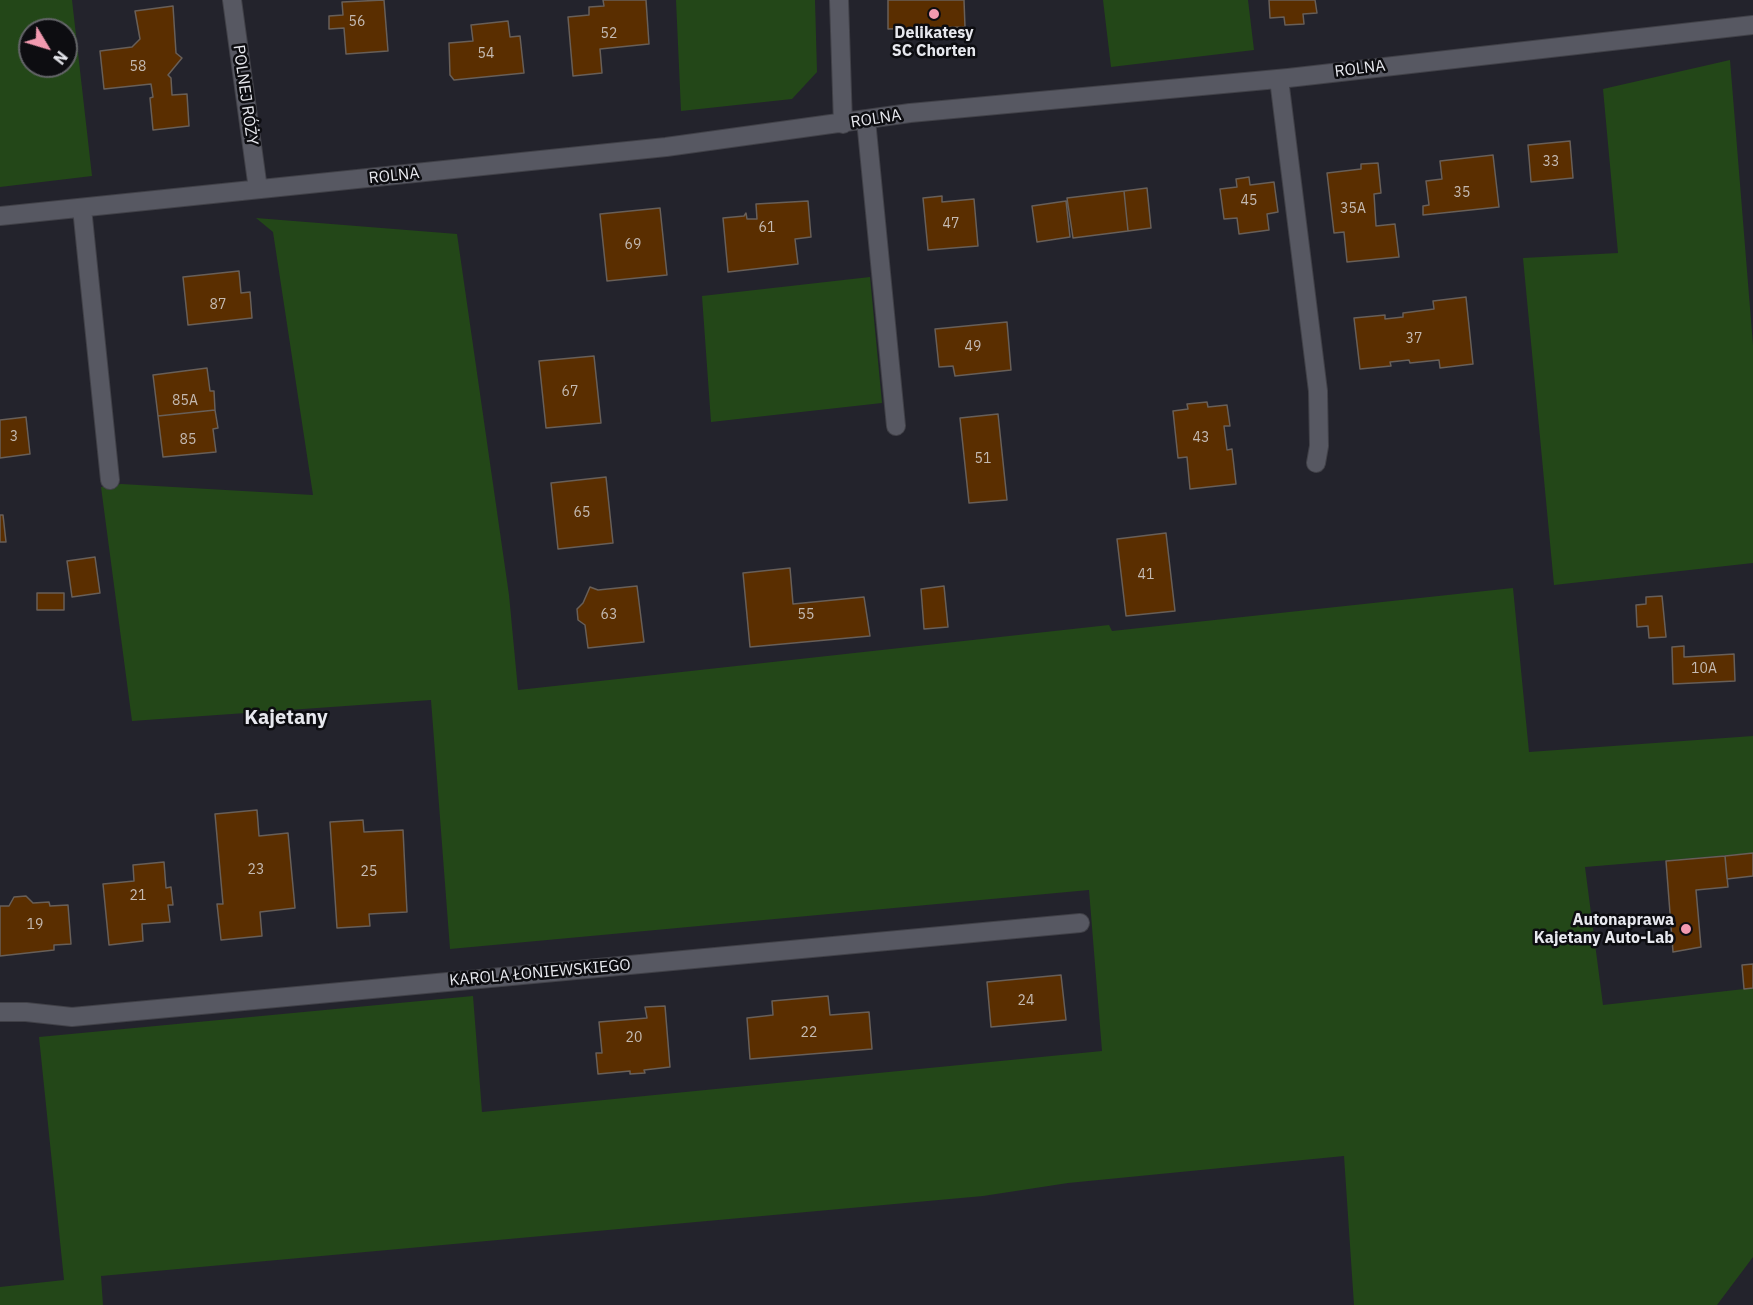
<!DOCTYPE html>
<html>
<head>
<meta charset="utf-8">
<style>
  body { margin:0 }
  #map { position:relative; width:1753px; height:1305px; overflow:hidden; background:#23232c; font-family:"IBM Plex Sans",sans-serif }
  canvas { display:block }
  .north { position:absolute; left:18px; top:18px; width:60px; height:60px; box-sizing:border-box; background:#0d0d11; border:2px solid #646569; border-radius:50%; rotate:128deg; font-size:16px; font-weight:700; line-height:24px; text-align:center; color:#e7e8ee }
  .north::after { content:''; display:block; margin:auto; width:21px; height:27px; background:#f29ab0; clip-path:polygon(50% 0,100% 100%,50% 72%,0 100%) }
</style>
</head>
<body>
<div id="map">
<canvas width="1753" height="1305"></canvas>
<div class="north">N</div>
</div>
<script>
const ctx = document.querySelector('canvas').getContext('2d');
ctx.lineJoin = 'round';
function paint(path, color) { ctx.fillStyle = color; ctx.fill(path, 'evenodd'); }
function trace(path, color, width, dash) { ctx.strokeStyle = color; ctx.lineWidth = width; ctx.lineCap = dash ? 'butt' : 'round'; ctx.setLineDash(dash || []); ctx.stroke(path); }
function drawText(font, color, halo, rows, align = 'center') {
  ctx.font = font + ' "IBM Plex Sans",sans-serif'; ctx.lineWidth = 5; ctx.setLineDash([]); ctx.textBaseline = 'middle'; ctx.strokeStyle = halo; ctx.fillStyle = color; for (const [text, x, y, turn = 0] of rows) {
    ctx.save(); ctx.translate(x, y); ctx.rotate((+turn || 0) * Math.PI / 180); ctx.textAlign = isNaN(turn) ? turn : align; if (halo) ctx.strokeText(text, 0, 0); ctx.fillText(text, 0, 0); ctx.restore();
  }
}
paint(new Path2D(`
  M0 0H72L92 176 0 187ZM30 30H66V66H30Z
  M676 0H815L817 72 792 99 681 111Z
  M1103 0H1248L1254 50 1111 67Z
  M1730 60 1753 345V563L1554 585 1523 258 1618 253 1603 89Z
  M256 218 457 234 509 595 518 690 1109 625 1112 631 1513 588 1529 752 1753 736V853L1585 867 1603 1005 1753 988V1257L1717 1305H1354L1344 1156 1068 1183 983 1196 101 1276 103 1305H0V1287L64 1280 39 1037 473 996 482 1112 1102 1051 1089 890 450 949 431 700 132 721 101 487 121 484 313 495 273 232Z
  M870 277 882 403 711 422 702 296Z`), '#234718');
const building = new Path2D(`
  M384 0 388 51 346 54 344 28 329 29V16L343 15 342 2Z
  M603 0H646L649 44 600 49 602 73 573 76 568 17 589 15V7L604 6Z
  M888 0H964L965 27 888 29Z
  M1269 0H1315L1317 13 1303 14 1304 24 1285 25 1284 17 1270 18Z
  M173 6 176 53 182 58 168 75 171 78 172 95 187 94 189 126 153 130 150 98 153 97 151 84 104 89 100 51 132 47 140 39 135 11Z
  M508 21 510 37 520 36 524 73 454 80 450 75 449 43 473 41 471 25Z
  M1570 141 1573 178 1531 182 1528 145Z
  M1493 155 1499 207 1423 215V206L1429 205 1426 181 1442 179 1440 161Z
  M1378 163 1381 193 1374 194 1376 226 1395 224 1399 257 1347 262 1344 232 1334 233 1327 173 1361 169V164Z
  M1249 177 1250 185 1274 182 1278 212 1267 214 1269 230 1239 234 1237 218 1224 219 1220 189 1237 187 1236 179Z
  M1147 188 1151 228 1128 231 1124 191Z
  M1124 191 1128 231 1073 238 1067 198Z
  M942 196V202L974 199 978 246 928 250 923 198Z
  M808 201 811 237 795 239 798 264 728 272 723 218 744 216 746 213 747 219H757L756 204Z
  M1066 201 1070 237 1037 242 1032 206Z
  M660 208 667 275 607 281 600 214Z
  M239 271 241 293 250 292 252 318 188 325 183 277Z
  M1466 297 1473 364 1440 368 1439 360 1410 363 1409 360 1390 362 1391 366 1360 369 1354 318 1385 315V319L1403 317V313L1434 309 1433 301Z
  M1007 322 1011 370 955 376 953 366 939 367 935 329Z
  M594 356 601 423 546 428 539 361Z
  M207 368 210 391H214L215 410 158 416 153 375Z
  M1207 402 1208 407 1227 405 1230 426H1224L1227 450 1232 449 1236 484 1190 489 1187 457 1178 458 1173 411 1188 409 1187 404Z
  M215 410 218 428 213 429 216 452 163 457 158 416Z
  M998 414 1007 500 969 503 960 418Z
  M26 417 30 454 0 458V420Z
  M606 477 613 543 558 549 551 483Z
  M0 515H3L6 542H0Z
  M1166 533 1175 611 1126 616 1117 539Z
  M95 557 100 593 72 597 67 561Z
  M790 568 793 604 864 597 870 636 750 647 743 573Z
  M637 586 644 642 588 648 585 625 578 620 577 609 583 603 590 587 598 590Z
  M944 586 948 627 924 629 921 589Z
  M37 593H64V610H37Z
  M1662 596 1666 637 1649 638 1648 626 1637 627 1636 605 1646 604V597Z
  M1684 646V657L1734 654 1735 681 1673 684 1672 647Z
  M257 810 259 836 288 833 295 908 260 912 262 936 221 940 217 904H223L215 814Z
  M363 820 364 832 403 830 407 912 369 914 370 926 337 928 330 822Z
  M1753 853V876L1727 879 1725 856Z
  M1725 856 1728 887 1696 890 1701 947 1673 952 1666 861Z
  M164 862 166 888 171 887 173 905H168L170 922 142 924 143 941 109 945 103 884 134 881 133 865Z
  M26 896 33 903 49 902 50 906 68 905 71 944 54 945V950L0 956V906H9L14 897Z
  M1753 964V988L1744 989 1742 965Z
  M1061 975 1066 1020 991 1027 987 982Z
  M828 996 830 1015 869 1012 872 1049 750 1059 747 1018 773 1015 772 1001Z
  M665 1006 670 1067 644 1070 645 1073 630 1074V1071L598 1074 596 1053H602L599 1022 647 1018 645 1007Z`);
paint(building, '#5a2e00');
trace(building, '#685f58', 1.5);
const minor = new Path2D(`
  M232 0 258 189
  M839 0 843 124
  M1279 79 1318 391 1319 446 1316 463
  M866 120 896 426
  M82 208 110 480
  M0 216 666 147 910 113 1288 78 1753 25
  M0 1012H26L72 1017 1080 923`);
trace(minor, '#414148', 20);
trace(minor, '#575862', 18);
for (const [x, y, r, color] of [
  [934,14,6,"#f29ab0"],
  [1686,929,6,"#f29ab0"]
]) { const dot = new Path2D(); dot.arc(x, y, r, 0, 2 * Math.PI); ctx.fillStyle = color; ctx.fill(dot); trace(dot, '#0d0d11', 2); }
drawText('14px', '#c4bab2', null, [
  ["56",357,22],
  ["52",609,34],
  ["54",486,54],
  ["58",138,67],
  ["33",1551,162],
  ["35",1462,193],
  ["45",1249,201],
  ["35A",1353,209],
  ["47",951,224],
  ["61",767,228],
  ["69",633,245],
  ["87",218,305],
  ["37",1414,339],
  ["49",973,347],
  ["67",570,392],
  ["85A",185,401],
  ["3",14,437],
  ["43",1201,438],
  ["85",188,440],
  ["51",983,459],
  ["65",582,513],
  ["41",1146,575],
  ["63",609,615],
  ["55",806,615],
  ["10A",1704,669],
  ["23",256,870],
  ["25",369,872],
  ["21",138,896],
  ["19",35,925],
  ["24",1026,1001],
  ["22",809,1033],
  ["20",634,1038]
]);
drawText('bold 16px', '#e7e8ee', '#0d0d11', [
  ["Delikatesy",934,33],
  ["SC Chorten",934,51],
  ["Autonaprawa",1674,920,"right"],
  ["Kajetany Auto-Lab",1674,938,"right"]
]);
drawText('16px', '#e7e8ee', '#0d0d11', [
  ["ROLNA",1360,69,-7],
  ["POLNEJ RÓŻY",245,95,82],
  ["ROLNA",876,119,-9],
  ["ROLNA",394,176,-6],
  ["KAROLA ŁONIEWSKIEGO",540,973,-5]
]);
drawText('bold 20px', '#e7e8ee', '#0d0d11', [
  ["Kajetany",286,718]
]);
</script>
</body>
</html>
